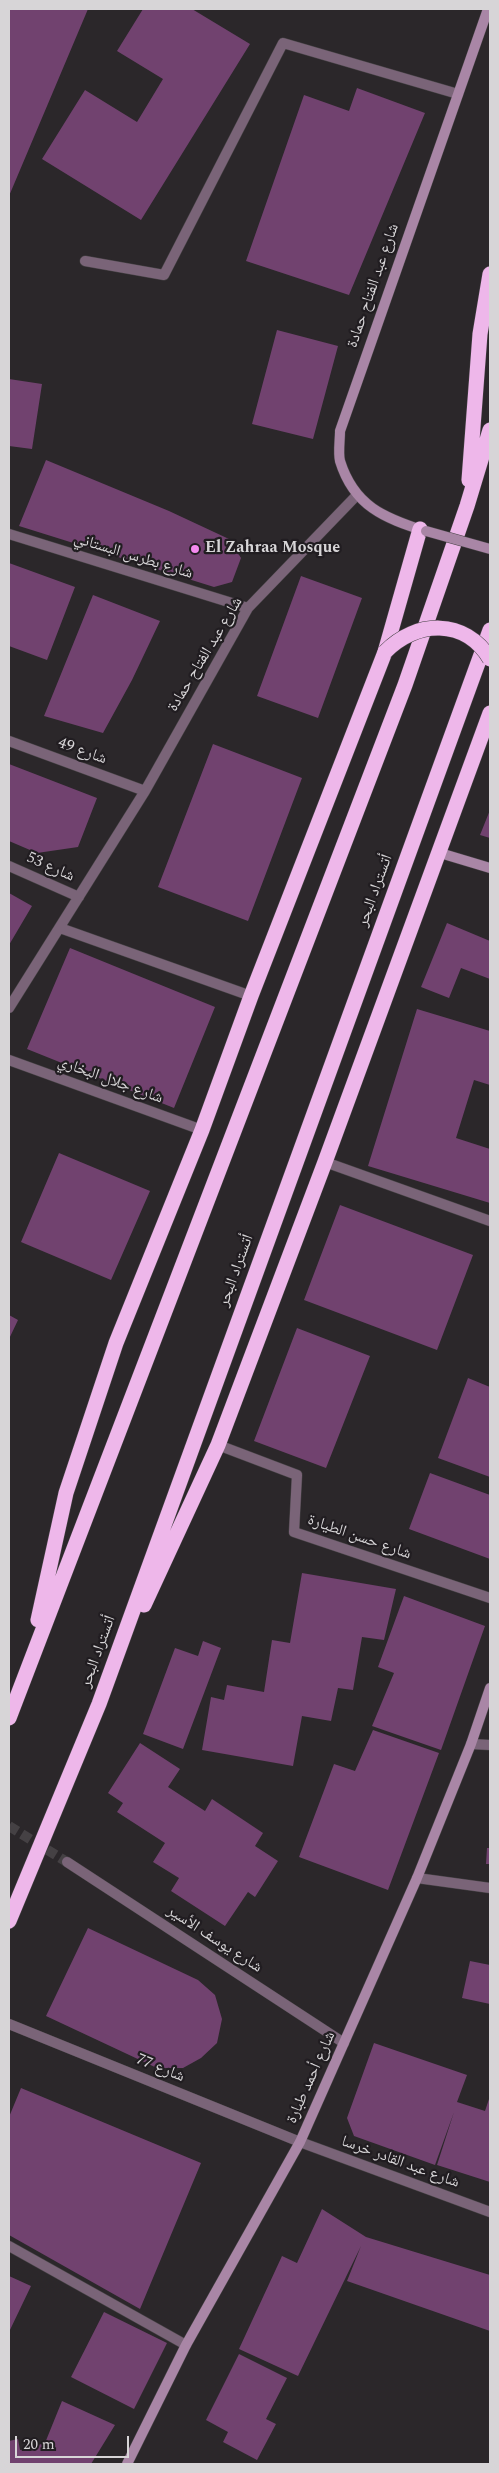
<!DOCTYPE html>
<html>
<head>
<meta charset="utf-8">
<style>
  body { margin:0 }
  #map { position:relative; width:499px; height:2473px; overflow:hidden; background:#2b272a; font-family:Spectral,serif }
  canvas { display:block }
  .frame { position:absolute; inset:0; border:10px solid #d7d5d7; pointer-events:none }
  .scale { position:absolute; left:15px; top:2436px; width:114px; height:22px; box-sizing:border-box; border:2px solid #d7d5d7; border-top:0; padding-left:6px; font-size:15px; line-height:18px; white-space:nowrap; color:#d7d5d7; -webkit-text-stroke:4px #211d21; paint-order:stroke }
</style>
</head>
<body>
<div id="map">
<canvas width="499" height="2473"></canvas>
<div class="frame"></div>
<div class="scale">20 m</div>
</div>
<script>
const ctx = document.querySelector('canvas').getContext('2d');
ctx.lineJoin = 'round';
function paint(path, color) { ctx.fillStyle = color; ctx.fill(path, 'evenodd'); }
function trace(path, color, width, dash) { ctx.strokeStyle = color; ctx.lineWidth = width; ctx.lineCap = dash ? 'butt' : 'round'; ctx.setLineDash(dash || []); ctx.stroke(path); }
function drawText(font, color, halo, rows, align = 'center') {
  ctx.font = font + ' Spectral,"Noto Naskh Arabic",serif'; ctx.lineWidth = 4.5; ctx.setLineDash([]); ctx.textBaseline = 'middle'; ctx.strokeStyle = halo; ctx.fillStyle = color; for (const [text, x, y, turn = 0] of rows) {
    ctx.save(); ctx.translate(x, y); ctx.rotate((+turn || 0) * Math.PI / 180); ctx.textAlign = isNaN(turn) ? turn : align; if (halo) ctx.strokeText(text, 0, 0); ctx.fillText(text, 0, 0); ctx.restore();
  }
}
paint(new Path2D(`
  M9 9H88L9 196Z
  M143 9H192L250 44 141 220 42 159 85 90 137 122 163 79 117 51Z
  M357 88 425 113 349 295 246 261 304 95 349 111Z
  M277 330 338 346 313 439 252 424Z
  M9 379 42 384 32 449 9 446Z
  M46 460 169 511 229 539 241 558 232 582 214 587 19 526Z
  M9 563 75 587 47 660 9 646Z
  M301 576 362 598 318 718 257 696Z
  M93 595 160 621 132 680 103 733 44 716Z
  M213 744 302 778 248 921 158 887Z
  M9 764 97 798 78 847 37 853 9 841Z
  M490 810V838L480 835Z
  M9 893 32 906 9 945Z
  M447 923 490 941V979L461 968 449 998 421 987Z
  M70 948 215 1007 174 1108 27 1049Z
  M417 1009 490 1031V1085L474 1080 456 1138 490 1149V1203L368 1166Z
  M59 1153 150 1191 111 1280 21 1242Z
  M340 1205 473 1255 437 1350 304 1300Z
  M9 1315 18 1320 9 1339Z
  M297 1328 370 1356 326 1468 254 1441Z
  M468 1378 490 1387V1477L438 1458Z
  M430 1473 490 1495V1559L409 1529Z
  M302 1573 396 1589 384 1640 362 1637 353 1690 338 1688 331 1721 302 1716 293 1766 202 1750 211 1697 224 1700 227 1685 264 1692 272 1640 290 1643Z
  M404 1596 485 1626 441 1750 372 1726 394 1673 378 1667Z
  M203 1641 221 1648 183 1749 143 1734 175 1648 198 1656Z
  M373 1730 439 1753 388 1890 299 1857 334 1764 355 1771Z
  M140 1743 180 1769 168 1787 205 1811 212 1799 263 1833 255 1846 278 1861 255 1897 248 1892 225 1926 171 1891 179 1878 153 1862 165 1843 117 1812 123 1803 108 1793Z
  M487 1848H490V1864H486Z
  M88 1928 198 1980 215 1995 222 2019 217 2043 201 2058 183 2068H157L46 2016Z
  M470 1961 490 1965V2004L462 1998Z
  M374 2043 467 2075 457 2102 485 2111 490 2096V2182L437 2165 454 2112 435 2165 354 2136 347 2118Z
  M21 2088 201 2163 140 2309 9 2235V2117Z
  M322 2209 366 2237 490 2275V2331L347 2281 361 2246 298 2376 239 2349 282 2256 297 2263Z
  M9 2276 31 2286 9 2332Z
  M104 2312 167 2343 134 2409 71 2377Z
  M239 2354 287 2378 266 2419 276 2424 257 2460 223 2442 228 2432 206 2420Z
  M62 2401 115 2425 91 2464H9V2441L18 2439 20 2450 45 2443Z`), '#71426f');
trace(new Path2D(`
  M9 1826 67 1862`), '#454144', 10, [10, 5]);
const street = new Path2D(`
  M85 261 164 275 283 43 458 94
  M9 534 248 608
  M9 741 145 791
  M9 866 79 897
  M60 928 251 996
  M9 1008 145 791 248 608 356 496
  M9 1060 202 1130
  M325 1162 490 1221
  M218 1445 297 1475 294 1532 490 1598
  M471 1744 490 1745
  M67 1862 344 2043
  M417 1878 490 1888
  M9 2024 300 2142 490 2212
  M9 2246 186 2345`);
const secondary = new Path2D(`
  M425 531C384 518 354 506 340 461 338 453 340 440 340 431L488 9
  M440 853 490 868
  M127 2464 186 2345 300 2142 417 1878 471 1744 490 1688`);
const highway = new Path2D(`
  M469 480 480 334 490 274
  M144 1605 218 1445 325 1162 490 713
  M38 1620 66 1493 116 1343 202 1130 251 996 385 652 420 529
  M9 1718 405 685 467 506 490 430
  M9 1921 99 1704 490 630`);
trace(street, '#474346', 11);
trace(secondary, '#474346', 11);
trace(highway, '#474346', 16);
trace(street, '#7a6478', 10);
trace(secondary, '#a986a6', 10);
trace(highway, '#eeb7ea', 15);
const secondaryBridge = new Path2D(`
  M426 531 490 549`);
const highwayBridge = new Path2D(`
  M385 652C416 620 465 618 490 659`);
trace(secondaryBridge, '#474346', 11, []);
trace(highwayBridge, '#474346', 16, []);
trace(secondaryBridge, '#a986a6', 10);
trace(highwayBridge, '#eeb7ea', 15);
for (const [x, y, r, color] of [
  [195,549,5,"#f489ef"]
]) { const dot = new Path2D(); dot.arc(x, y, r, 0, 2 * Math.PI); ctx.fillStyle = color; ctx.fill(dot); trace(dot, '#211d21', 2); }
drawText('16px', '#d7d5d7', '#211d21', [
  ["شارع عبد الفتاح حمادة",374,286,-71],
  ["شارع بطرس البستاني",133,557,17],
  ["شارع عبد الفتاح حمادة",206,655,-59],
  ["شارع 49",82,752,20],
  ["شارع 53",50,868,24],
  ["أتستراد البحر",376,891,-70],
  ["شارع جلال البخاري",110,1081,20],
  ["أتستراد البحر",237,1271,-70],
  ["شارع حسن الطيارة",359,1538,19],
  ["أتستراد البحر",99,1652,-70],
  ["شارع يوسف الأسير",214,1940,33],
  ["شارع 77",160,2069,22],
  ["شارع أحمد طبارة",312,2078,-66],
  ["شارع عبد القادر خرسا",400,2163,20]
]);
drawText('bold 16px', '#d7d5d7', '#211d21', [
  ["El Zahraa Mosque",205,549]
], 'left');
</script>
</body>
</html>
